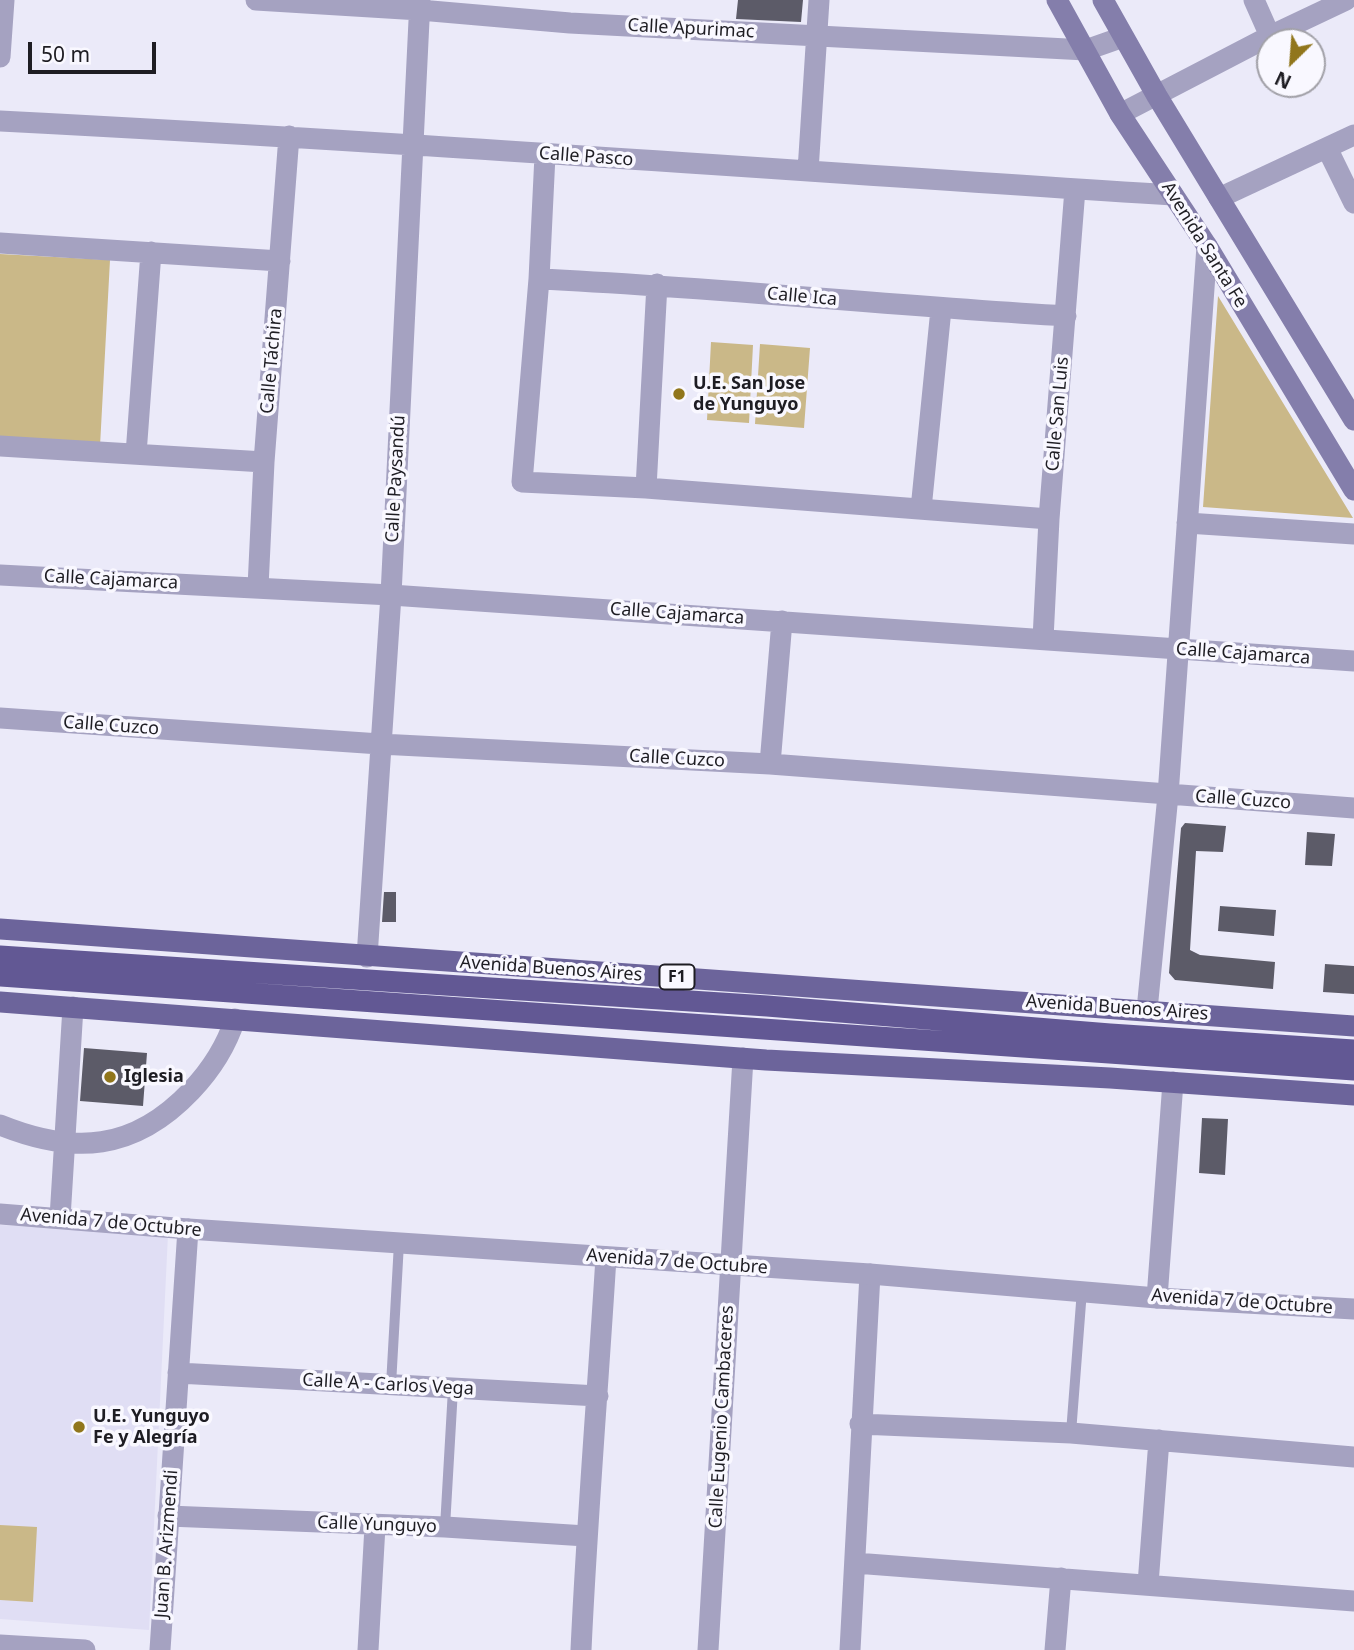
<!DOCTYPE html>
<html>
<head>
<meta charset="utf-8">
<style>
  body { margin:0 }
  #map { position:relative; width:1354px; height:1650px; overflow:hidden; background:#ebeaf9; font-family:"Noto Sans",sans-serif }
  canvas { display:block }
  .north { position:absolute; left:1256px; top:28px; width:70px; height:70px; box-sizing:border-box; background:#f9f8ff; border:2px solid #a1a0a7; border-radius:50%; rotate:205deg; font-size:19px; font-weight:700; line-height:28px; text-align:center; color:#1e1d23 }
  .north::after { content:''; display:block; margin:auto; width:24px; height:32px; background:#91761c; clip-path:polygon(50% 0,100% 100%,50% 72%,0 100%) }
  .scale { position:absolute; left:28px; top:42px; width:128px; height:32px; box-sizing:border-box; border:4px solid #1e1d23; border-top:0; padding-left:9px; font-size:21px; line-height:24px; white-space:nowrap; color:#1e1d23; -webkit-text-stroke:5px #f9f8ff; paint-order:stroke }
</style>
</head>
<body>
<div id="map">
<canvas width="1354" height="1650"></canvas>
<div class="north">N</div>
<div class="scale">50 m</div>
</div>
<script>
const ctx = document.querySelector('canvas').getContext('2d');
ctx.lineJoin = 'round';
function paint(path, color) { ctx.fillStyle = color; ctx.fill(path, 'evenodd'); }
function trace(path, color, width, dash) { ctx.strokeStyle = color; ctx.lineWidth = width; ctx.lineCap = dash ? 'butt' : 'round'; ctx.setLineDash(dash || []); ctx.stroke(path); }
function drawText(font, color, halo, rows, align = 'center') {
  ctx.font = font + ' "Noto Sans",sans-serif'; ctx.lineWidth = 7; ctx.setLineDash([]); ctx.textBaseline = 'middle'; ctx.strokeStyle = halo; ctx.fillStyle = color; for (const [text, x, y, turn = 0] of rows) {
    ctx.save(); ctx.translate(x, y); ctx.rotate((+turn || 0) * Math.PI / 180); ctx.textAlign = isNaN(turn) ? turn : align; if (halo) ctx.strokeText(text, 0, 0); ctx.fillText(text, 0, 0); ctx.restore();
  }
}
paint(new Path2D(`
  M0 1225 168 1234 149 1630 0 1619Z`), '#e0def4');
paint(new Path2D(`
  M0 254 110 260 100 446 0 440Z
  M1218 296 1353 518 1203 507Z
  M711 342 753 345 749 423 707 420Z
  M760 344 810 348 804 428 755 424Z
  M0 1525 37 1527 33 1602 0 1600Z`), '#cab888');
paint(new Path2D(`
  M738 0H803L801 22 736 19Z
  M1185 823 1226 826 1223 852 1196 851 1190 950 1200 955 1275 962 1273 989 1175 980 1169 973 1181 828Z
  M1307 832 1335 834 1332 866 1305 865Z
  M384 892H396V922H382Z
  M1220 906 1276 910 1274 936 1218 931Z
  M1325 964 1354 966V994L1323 992Z
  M84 1048 147 1053 143 1106 80 1101Z
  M1202 1118 1228 1119 1225 1175 1199 1173Z`), '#5c5b68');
trace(new Path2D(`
  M391 1385 399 1243
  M1071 1433 1082 1290
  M445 1527 453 1389`), '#a5a2c1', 10);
trace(new Path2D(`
  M256 0 420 10 570 23 1086 50 1123 37
  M1254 0 1270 36
  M0 57 4 0
  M1120 114 1270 36 1346 0
  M0 121C391 141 782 170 1173 195
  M1327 148 1354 203
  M545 155 539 279 522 482 646 488 1049 519
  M808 171 819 0
  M1219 198 1354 135
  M0 243 280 261
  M539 279C715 287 890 306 1066 316
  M0 446 264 462
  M136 454 151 252
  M646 488 657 284
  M921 509 941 309
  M1187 523 1354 534
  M0 575 391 595 1354 661
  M258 587 264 462 289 136
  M1043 639 1049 519 1075 189
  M0 718 380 744 770 764 1354 808
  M770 764 782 621
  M367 957 391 595 420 0
  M1147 1010 1168 795 1207 246
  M0 1125C74 1155 134 1151 191 1091 211 1070 226 1047 235 1019
  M60 1218 73 1007
  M1157 1298 1173 1082
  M178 1373 598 1396
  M860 1424 1071 1433 1354 1457
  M168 1516 445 1527 586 1536
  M855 1563 1354 1601
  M1148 1584 1159 1440
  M160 1650 188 1229
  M368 1650 375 1526
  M581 1650C587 1519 598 1388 606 1257
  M708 1650 743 1058
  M850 1650 870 1274
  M1055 1650 1061 1578`), '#a5a2c1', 21);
trace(new Path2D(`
  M0 1214 188 1229 870 1274 1157 1298 1354 1309
  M0 1645 85 1650`), '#a5a2c1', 21);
trace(new Path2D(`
  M1057 0 1120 114 1207 246 1354 490
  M1103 0 1157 96 1354 420`), '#847eab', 21);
trace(new Path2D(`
  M0 929 1354 1026
  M0 1002 766 1060 1110 1078 1354 1095`), '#6c649b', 21);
trace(new Path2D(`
  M0 956 767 1006 1110 1034 1354 1050
  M0 976 1354 1070`), '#625894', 21);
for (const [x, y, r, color] of [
  [679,394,7,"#91761c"],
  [110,1077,7,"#91761c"],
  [79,1427,7,"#91761c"]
]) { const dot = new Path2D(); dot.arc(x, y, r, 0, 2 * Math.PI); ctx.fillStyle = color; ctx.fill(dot); trace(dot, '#f9f8ff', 2.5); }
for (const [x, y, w] of [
  [677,977,35]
]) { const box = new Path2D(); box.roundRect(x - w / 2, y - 12.5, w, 25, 5); ctx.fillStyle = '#f9f8ff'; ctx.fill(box); trace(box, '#1e1d23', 2); }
drawText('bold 16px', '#1e1d23', null, [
  ["F1",677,977]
]);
drawText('18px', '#1e1d23', '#f9f8ff', [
  ["Calle Apurimac",691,29,3],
  ["Calle Pasco",586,157,4],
  ["Avenida Santa Fe",1204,245,58],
  ["Calle Ica",802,297,5],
  ["Calle Táchira",272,361,-85],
  ["Calle San Luis",1058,414,-85],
  ["Calle Paysandú",396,479,-87],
  ["Calle Cajamarca",111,580,3],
  ["Calle Cajamarca",677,614,4],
  ["Calle Cajamarca",1243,654,4],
  ["Calle Cuzco",111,726,4],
  ["Calle Cuzco",677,759,3],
  ["Calle Cuzco",1243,800,4],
  ["Avenida Buenos Aires",551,969,4],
  ["Avenida Buenos Aires",1117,1008,4],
  ["Avenida 7 de Octubre",111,1223,5],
  ["Avenida 7 de Octubre",677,1262,4],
  ["Avenida 7 de Octubre",1242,1302,4],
  ["Calle A - Carlos Vega",388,1385,3],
  ["Calle Eugenio Cambaceres",722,1417,-87],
  ["Calle Yunguyo",377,1525,2],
  ["Juan B. Arizmendi",167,1544,-86]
]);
drawText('bold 18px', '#1e1d23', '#f9f8ff', [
  ["U.E. San Jose",693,384],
  ["de Yunguyo",693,405],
  ["Iglesia",124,1077],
  ["U.E. Yunguyo",93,1417],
  ["Fe y Alegría",93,1438]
], 'left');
</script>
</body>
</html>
